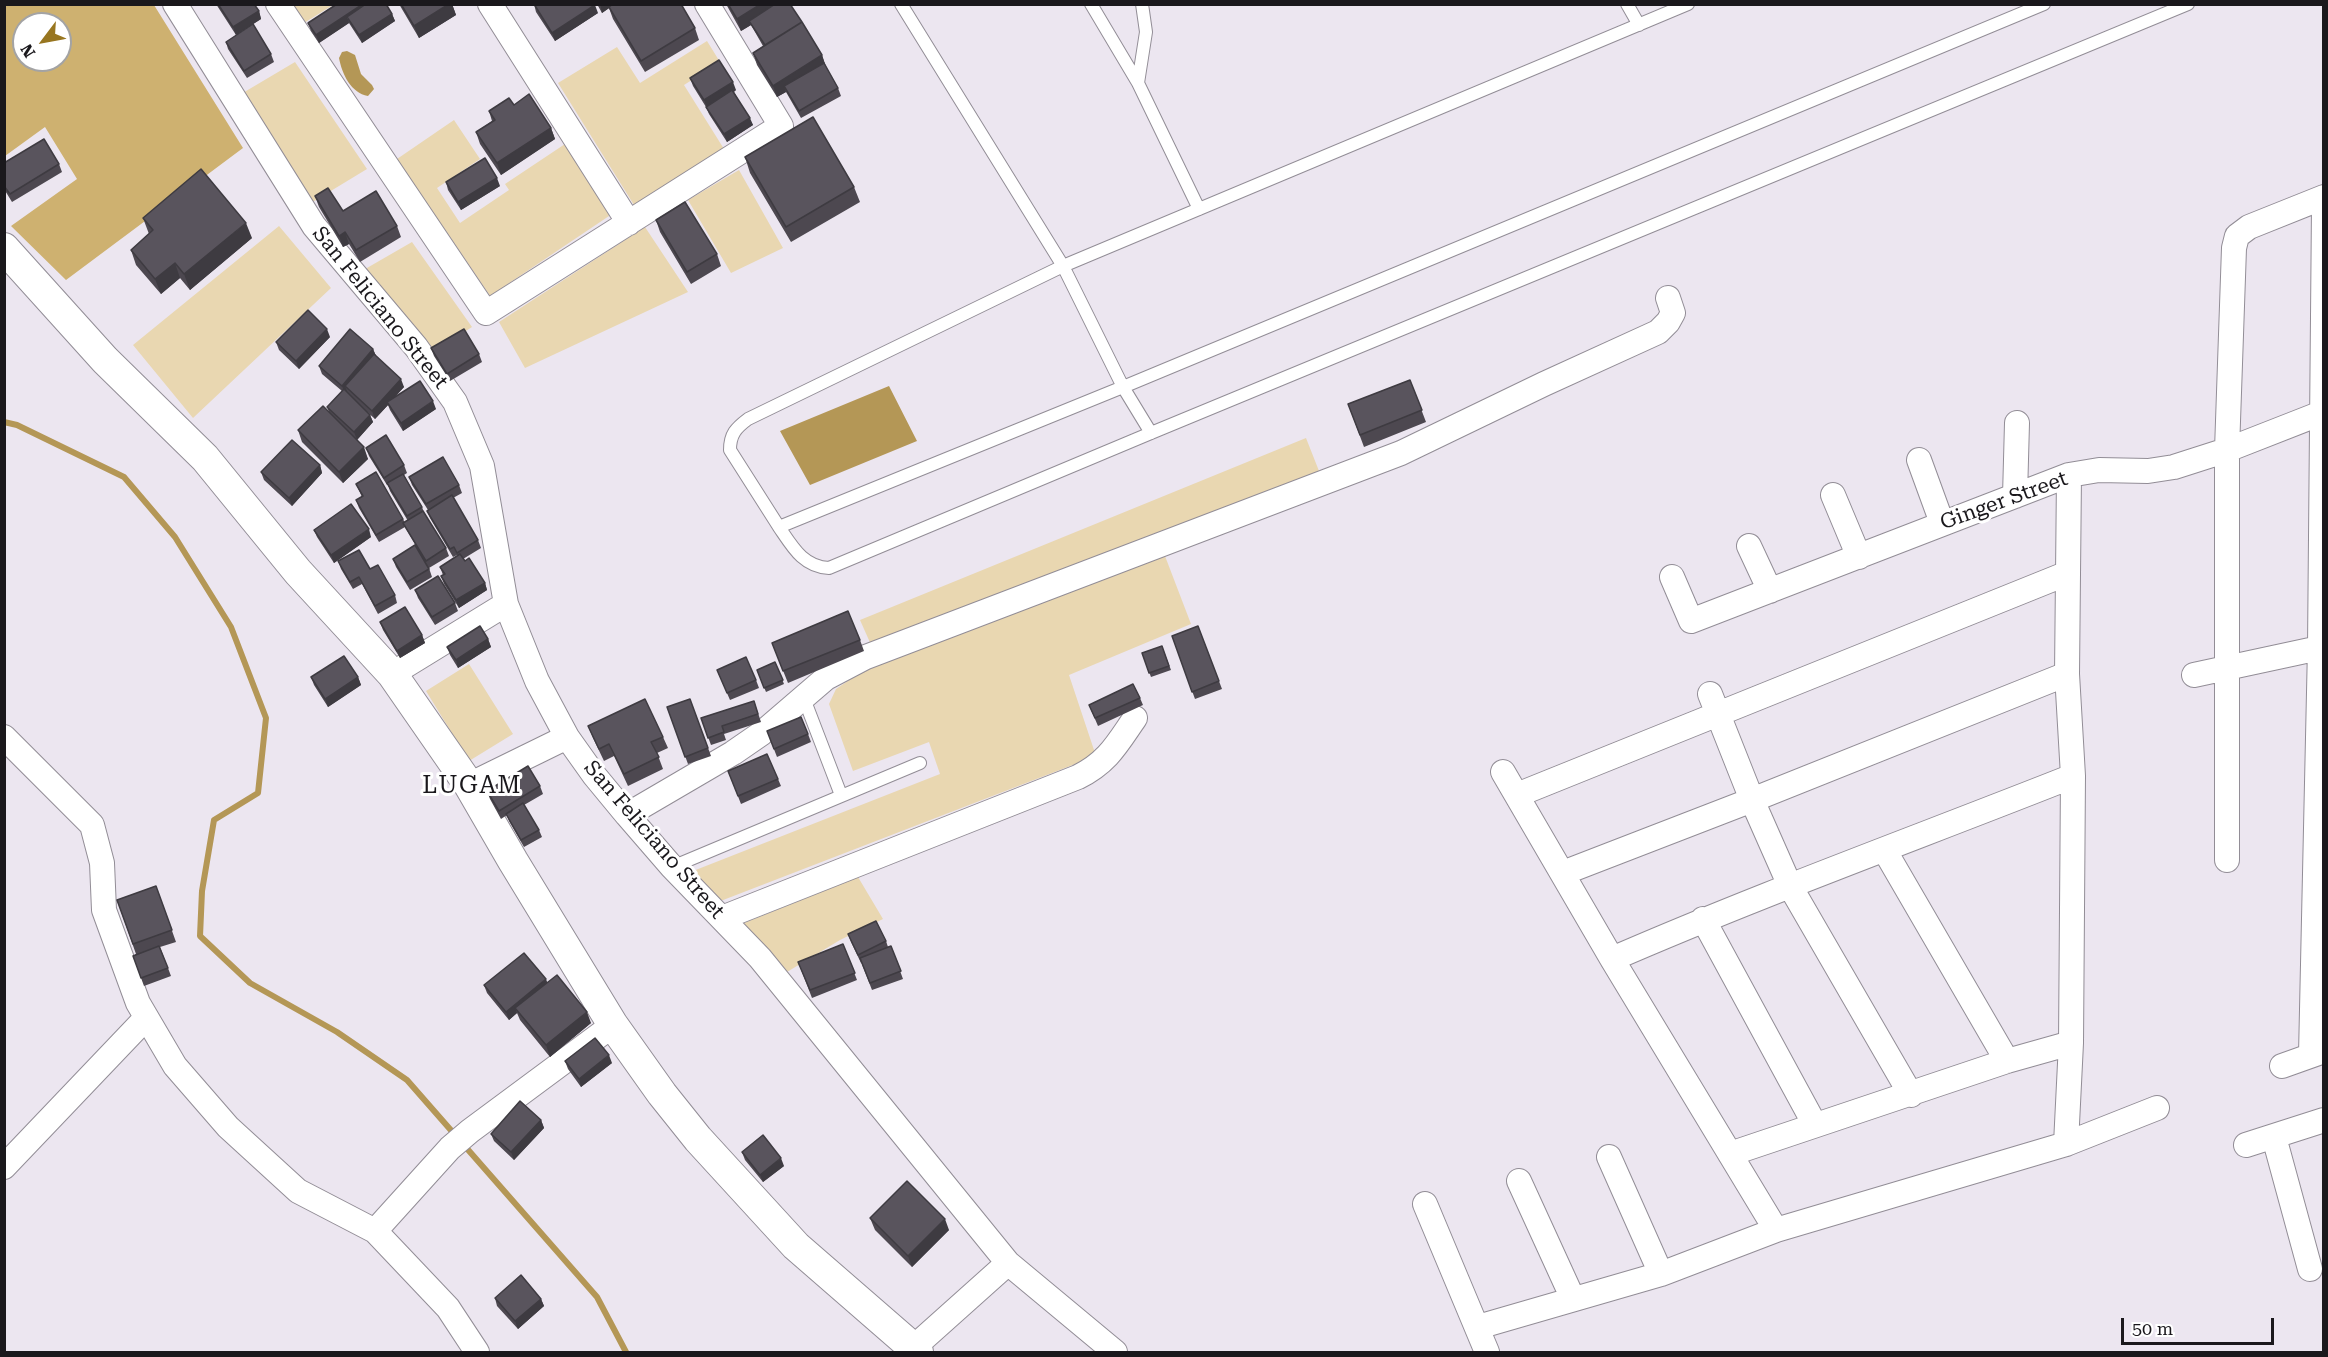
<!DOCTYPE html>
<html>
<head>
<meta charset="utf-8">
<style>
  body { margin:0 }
  #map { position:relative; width:2328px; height:1357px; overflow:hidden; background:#ece6f0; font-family:"Roboto Serif",serif }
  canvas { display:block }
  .frame { position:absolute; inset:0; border:6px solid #1a181c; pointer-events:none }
  .north { position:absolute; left:12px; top:12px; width:60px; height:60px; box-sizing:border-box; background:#fff; border:2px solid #a3a3a4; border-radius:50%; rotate:238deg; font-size:16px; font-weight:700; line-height:24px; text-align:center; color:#1a181c }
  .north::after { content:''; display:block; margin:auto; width:21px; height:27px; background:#987620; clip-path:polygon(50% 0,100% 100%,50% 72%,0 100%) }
  .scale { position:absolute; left:2121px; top:1318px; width:153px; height:27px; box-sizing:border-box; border:3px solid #1a181c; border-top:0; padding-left:8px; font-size:18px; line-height:21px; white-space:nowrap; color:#1a181c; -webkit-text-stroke:4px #fff; paint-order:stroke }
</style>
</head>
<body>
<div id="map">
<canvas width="2328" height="1357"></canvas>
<div class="frame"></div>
<div class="north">N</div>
<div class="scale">50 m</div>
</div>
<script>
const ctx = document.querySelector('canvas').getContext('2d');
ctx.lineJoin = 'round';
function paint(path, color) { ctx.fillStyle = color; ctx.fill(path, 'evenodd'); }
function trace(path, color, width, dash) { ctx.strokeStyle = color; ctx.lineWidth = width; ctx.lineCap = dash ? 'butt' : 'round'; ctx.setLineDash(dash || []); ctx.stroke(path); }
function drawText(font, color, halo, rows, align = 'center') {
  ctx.font = font + ' "Roboto Serif",serif'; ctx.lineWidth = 6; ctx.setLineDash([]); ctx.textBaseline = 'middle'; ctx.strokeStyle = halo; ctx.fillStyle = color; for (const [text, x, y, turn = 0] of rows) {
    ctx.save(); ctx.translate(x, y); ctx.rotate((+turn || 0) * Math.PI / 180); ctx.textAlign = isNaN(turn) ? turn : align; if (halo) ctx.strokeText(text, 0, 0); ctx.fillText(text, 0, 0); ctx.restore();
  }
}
paint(new Path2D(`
  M293 5H333L304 23Z
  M707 41 720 62 684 85 724 149 634 205 558 83 617 47 640 83Z
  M295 62 367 169 306 206 236 97Z
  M454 120 480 159 437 188 460 223 509 190 505 184 565 144 612 214 490 296 397 159Z
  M739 170 783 248 731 273 688 200Z
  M279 226 331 288 193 418 133 345Z
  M645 227 688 292 525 368 499 322Z
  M412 242 472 327 429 355 360 272Z
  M1306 438 1319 471 872 647 860 620Z
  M1165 556 1191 624 1069 675 1096 756 718 902 688 873 940 774 929 742 853 771 829 704 836 689 861 672Z
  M469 664 513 734 469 761 426 691Z
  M858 877 883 919 840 940 787 972 739 925Z`), '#e9d7b1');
paint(new Path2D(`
  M5 4 154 5 243 148 66 280 11 226 77 179 45 127 5 156ZM24 24H60V60H24Z`), '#ceb170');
paint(new Path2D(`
  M347 51 355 55 361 74 372 85 374 89 368 96C351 93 342 74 339 58L342 52Z
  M889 386 917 441 810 485 780 431Z`), '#b49756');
trace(new Path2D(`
  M4 422 17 425 124 477 175 537 231 627 266 718 258 793 214 820 202 891 200 936 250 983 337 1032 407 1080 456 1136
  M463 1144 597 1297 626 1352`), '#b49756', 6);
const service = new Path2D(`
  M901 4 1063 266 1688 4
  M1091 4 1138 83 1199 209
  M1627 4 1639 25
  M2044 4 1123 387 779 527C792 546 803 567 829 568L1151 433 2188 4
  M1138 83 1146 32 1142 4
  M779 527 730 450C730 434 736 428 748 419L1063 266 1123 387 1151 433
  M803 696 841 795
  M672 867 920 763`);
const minor = new Path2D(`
  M175 4 314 226 416 347 455 402 482 466 506 604 537 681 567 737 594 775 627 815 672 867 760 958 1008 1263 1115 1352
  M278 4 486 313 781 126 707 4
  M490 4 629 223
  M1919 460 1942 523
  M1833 495 1859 557
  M2015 496 2017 423
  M1749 546 1770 591
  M1672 577 1691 621 2069 475 2099 470 2148 471 2174 467 2227 450 2324 412
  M392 674 506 604
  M2194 675 2324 647
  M1710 694 1752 800 1790 886 1911 1095
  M4 737 92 825 102 863 104 910 138 1003 175 1066 228 1127 298 1191 375 1231 448 1308 477 1352
  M1503 772 1612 959 1776 1230
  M469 785 567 737
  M1517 795 2068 573
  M627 815 733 753 762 733 826 678 866 657 1401 453 1544 384 1658 332 1668 322 1673 313 1668 298
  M1885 851 2007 1061
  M2227 860V450L2234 248 2237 236 2249 227 2324 197
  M1563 873 1752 800 2067 674
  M722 918 1078 777C1108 762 1117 744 1135 718
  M1703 919 1815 1125
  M1612 959C1764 893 1919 837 2073 776
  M2311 1055 2320 647 2324 206
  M2282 1066 2324 1051
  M2274 1137 2310 1269
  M2066 1144 2071 1043 2073 776 2067 674 2069 475
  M2246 1145 2324 1120
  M1730 1154 2007 1061 2071 1043
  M1609 1157 1661 1274
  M4 1167 146 1018
  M1519 1181 1573 1299
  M1425 1204 1487 1352
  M375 1231 450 1148 470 1131 613 1025
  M1478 1327 1661 1274 1776 1230 2066 1144 2157 1108
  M913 1348 1008 1263`);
const tertiary = new Path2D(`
  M4 248 105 360 205 458 298 572 392 674 469 785 513 861 613 1025 662 1094 698 1139 796 1246 918 1352`);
trace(service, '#928d96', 14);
trace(minor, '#928d96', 26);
trace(tertiary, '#928d96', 32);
trace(service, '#fff', 12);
trace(minor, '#fff', 24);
trace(tertiary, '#fff', 30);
paint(new Path2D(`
  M216 4H254L259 11 261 19 236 35Z
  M399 4H452L456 15 419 38Z
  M534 4 598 13 555 41 536 12Z
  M597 4H681L695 28 699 40 645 72 613 19 609 8 602 13Z
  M726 4H790L822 55 826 67 838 88 841 96 801 118 786 92 777 97 757 65 753 53 763 46 751 25 741 31Z
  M392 14 395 21 362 43 349 23 319 43 311 31 308 23Z
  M226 42 271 54 274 62 247 78 228 49Z
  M690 78 736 90 734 92 753 125 727 142 709 114 706 107 693 86Z
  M514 105 551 128 555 139 501 175 480 144 476 132 492 121 489 111Z
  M745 157 854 187 860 202 791 242 750 173Z
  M4 163 59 164 62 172 12 202 4 189Z
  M446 182 500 186 461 210 448 190Z
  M315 196 343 211 397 226 401 237 360 262 349 244 343 247 319 207Z
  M143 218 252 238 190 290 180 278 161 294 136 265 131 250 149 234Z
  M656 220 717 254 721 266 691 284 660 232Z
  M330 337 299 369 279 350 276 342Z
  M431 348 479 354 482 362 450 381 434 356Z
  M373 349 376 356 404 387 395 397 436 409 403 431 390 410 388 405 375 419 354 400 370 415 373 422 357 440 368 459 343 483 302 442 298 430 329 412 327 407 342 391 322 374 319 366Z
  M1410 380 1426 422 1364 447 1348 404Z
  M366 448 404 465 407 473 404 475 422 507 425 515 446 548 449 556 429 568 432 577 410 590 396 567 393 559 425 561 405 527 379 542 359 508 356 500 362 497 356 484 403 519 405 523 408 521 390 491 388 485H387L369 456Z
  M320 465 322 473 292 506 264 480 261 472Z
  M409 477 459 485 462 493 453 498 478 540 481 548 463 559 485 583 487 590 459 608 444 584 441 576 443 575 440 567 458 556 457 555 453 557 430 518 427 511 428 510 412 485Z
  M314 530 371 537 334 563 317 537Z
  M338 561 395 595 397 603 378 614 362 584 353 589 341 569Z
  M415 590 455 603 458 611 435 625 418 598Z
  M380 622 422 635 425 643 400 658 383 630Z
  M1198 626 1222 689 1195 699 1172 636Z
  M488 639 491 647 458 668 450 655 447 647Z
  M860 640 864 651 788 683 772 643Z
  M1162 646 1171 670 1151 677 1142 653Z
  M775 662 784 684 766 692 757 670Z
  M717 670 756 680 759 688 730 700Z
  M311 677H358L361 685 328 707 314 685Z
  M1140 698 1143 705 1098 726 1089 705Z
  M690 699 711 756 688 764 667 707Z
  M754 701 761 722 724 734 726 740 711 745 701 718Z
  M588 726 663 737 668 748 657 753 663 769 628 786 614 756 604 761 593 738Z
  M808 734 811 742 777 757 770 739Z
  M728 771 778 779 781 786 741 804Z
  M540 786 543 794 524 805 539 830 542 837 524 847 509 821 507 815 501 819 490 799 487 791Z
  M156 886 176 942 160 947 171 976 144 986 133 956 136 954 117 900Z
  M848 934 886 941 888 947 891 946 903 979 872 990 861 962V963L851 942Z
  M843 944 857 980 812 998 798 962Z
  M547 982 591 1023 550 1057 520 1020 517 1013 509 1020 487 993 484 985Z
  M565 1061 612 1063 581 1087 568 1069Z
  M541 1120 544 1128 514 1160 494 1141 491 1134Z
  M742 1152 784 1166 763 1182 745 1160Z
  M870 1218 949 1230 912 1267 875 1230Z
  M495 1298 541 1299 544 1306 518 1329 497 1306Z`), '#4d4850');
paint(new Path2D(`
  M363 4H378L347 17 349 23 319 43 316 35Z
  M449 4H452L456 15 419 38 414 26Z
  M600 4H615L602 13Z
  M761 4H784L749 21 751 25 741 31 737 19Z
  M595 5 598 13 555 41 552 33Z
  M259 11 261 19 236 35 233 27Z
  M392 14 395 21 362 43 359 35Z
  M822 55 826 67 787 91 784 86 786 92 777 97 773 86Z
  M733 82 736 90 707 108 704 100Z
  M750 118 753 125 727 142 724 134Z
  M551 128 555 139 501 175 497 163Z
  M497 178 500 186 461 210 458 202Z
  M246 223 252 238 190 290 184 274Z
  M345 232 349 244 343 247 339 236Z
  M175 263 180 278 161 294 155 279Z
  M327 329 330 337 299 369 296 361Z
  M373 349 376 356 345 386 347 391 345 394 342 386Z
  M401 379 404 387 388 404 387 402 388 405 375 419 372 411Z
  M433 401 436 409 403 431 401 423Z
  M370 415 373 422 357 440 354 432Z
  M364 447 368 459 343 483 339 472Z
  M320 465 322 473 292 506 289 498Z
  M369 529 371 537 334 563 331 555Z
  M485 583 487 590 459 608 456 600Z
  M422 635 425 643 400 658 397 651Z
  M488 639 491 647 458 668 456 660Z
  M358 677 361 685 328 707 325 699Z
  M546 979 549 987 515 1008 517 1013 509 1020 506 1012Z
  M587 1012 591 1023 550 1057 546 1045Z
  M609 1055 612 1063 581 1087 579 1079Z
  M541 1120 544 1128 514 1160 511 1152Z
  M781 1158 784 1166 763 1182 760 1175Z
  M945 1219 949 1230 912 1267 908 1256Z
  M541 1299 544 1306 518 1329 515 1321Z`), '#3e3b41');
const building = new Path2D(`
  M218 4H254L259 11 233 27Z
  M337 4H363L316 35 308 23Z
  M366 4H386L392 14 359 35 347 17Z
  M401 4H449L414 26Z
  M534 4H595V5L552 33Z
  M613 4H681L695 28 641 61 609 7Z
  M728 4H761L737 19Z
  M775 4H790L802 22 765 45 749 21Z
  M802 22 822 55 773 86 753 53Z
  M253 24 271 54 244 71 226 42Z
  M719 60 733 82 704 100 690 78Z
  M824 63 838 88 799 111 784 86Z
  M732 90 750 118 724 134 706 107Z
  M529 94 551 128 497 163 476 132 495 120 489 111 509 98 514 105Z
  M813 117 854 187 786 227 745 157Z
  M44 139 59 164 10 194 4 186V163Z
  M485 158 497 178 458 202 446 182Z
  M201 169 246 223 184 274 175 263 155 279 131 250 153 230 143 218Z
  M328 188 343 211 376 191 397 226 356 250 345 232 339 236 315 196Z
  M685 202 717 254 687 272 656 220Z
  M308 310 327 329 296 361 276 342Z
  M350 329 373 349 342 386 319 366Z
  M464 329 479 354 447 374 431 348Z
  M374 354 401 379 372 411 345 386Z
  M1410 380 1422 410 1360 435 1348 404Z
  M420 381 433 401 401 423 387 402Z
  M344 389 370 415 354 432 327 407Z
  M323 406 364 447 339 472 298 430Z
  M386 435 404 465 384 478 366 448Z
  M292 440 320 465 289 498 261 472Z
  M443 457 459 485 426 504 409 477Z
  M376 472 403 519 376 535 356 500 363 496 356 484Z
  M403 474 422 507 407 516 387 483Z
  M452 495 478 540 457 553 454 547 450 549 427 511Z
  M351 504 369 529 331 555 314 530Z
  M423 511 446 548 426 561 403 523Z
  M415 545 429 569 407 582 393 559Z
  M359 550 370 569 378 565 395 595 375 606 359 577 350 582 338 561Z
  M460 554 465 561 469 558 485 583 456 600 441 576 445 574 440 567Z
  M438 576 455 603 432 617 415 590Z
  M405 607 422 635 397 651 380 622Z
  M848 611 860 640 783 671 772 643Z
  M480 626 488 639 456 660 447 647Z
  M1198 626 1219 681 1192 692 1172 636Z
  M1162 646 1169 666 1149 673 1142 653Z
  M344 656 358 677 325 699 311 677Z
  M746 657 756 680 727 693 717 670Z
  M775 662 783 680 764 688 757 670Z
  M1133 684 1140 698 1095 718 1089 705Z
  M645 699 663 737 651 742 659 757 624 774 609 744 599 749 588 726Z
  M690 699 708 748 685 757 667 707Z
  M754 701 758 714 722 726 724 732 708 738 701 718Z
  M801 717 808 734 774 749 767 731Z
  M767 754 778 779 738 796 728 771Z
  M528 766 540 786 499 811 487 791Z
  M523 803 539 830 521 840 506 814Z
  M156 886 172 930 133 944 117 900Z
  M876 921 886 941 858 955 848 934Z
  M843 944 855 973 810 990 798 962Z
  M159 946 168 968 141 978 133 956Z
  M891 946 901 971 870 983 860 958Z
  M524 953 546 979 506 1012 484 985Z
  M557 975 587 1012 546 1045 515 1008Z
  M595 1038 609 1055 579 1079 565 1061Z
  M520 1101 541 1120 511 1152 491 1134Z
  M763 1135 781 1158 760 1175 742 1152Z
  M907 1181 945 1219 908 1256 870 1218Z
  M521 1275 541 1299 515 1321 495 1298Z`);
paint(building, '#59545d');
trace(building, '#3e3b41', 1.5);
drawText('21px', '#1a181c', '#fff', [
  ["San Feliciano Street",380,308,51],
  ["Ginger Street",2004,501,-20],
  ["San Feliciano Street",654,840,49]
]);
ctx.letterSpacing = '1.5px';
drawText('24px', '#1a181c', '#fff', [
  ["LUGAM",472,786]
]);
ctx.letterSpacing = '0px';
</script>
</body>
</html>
